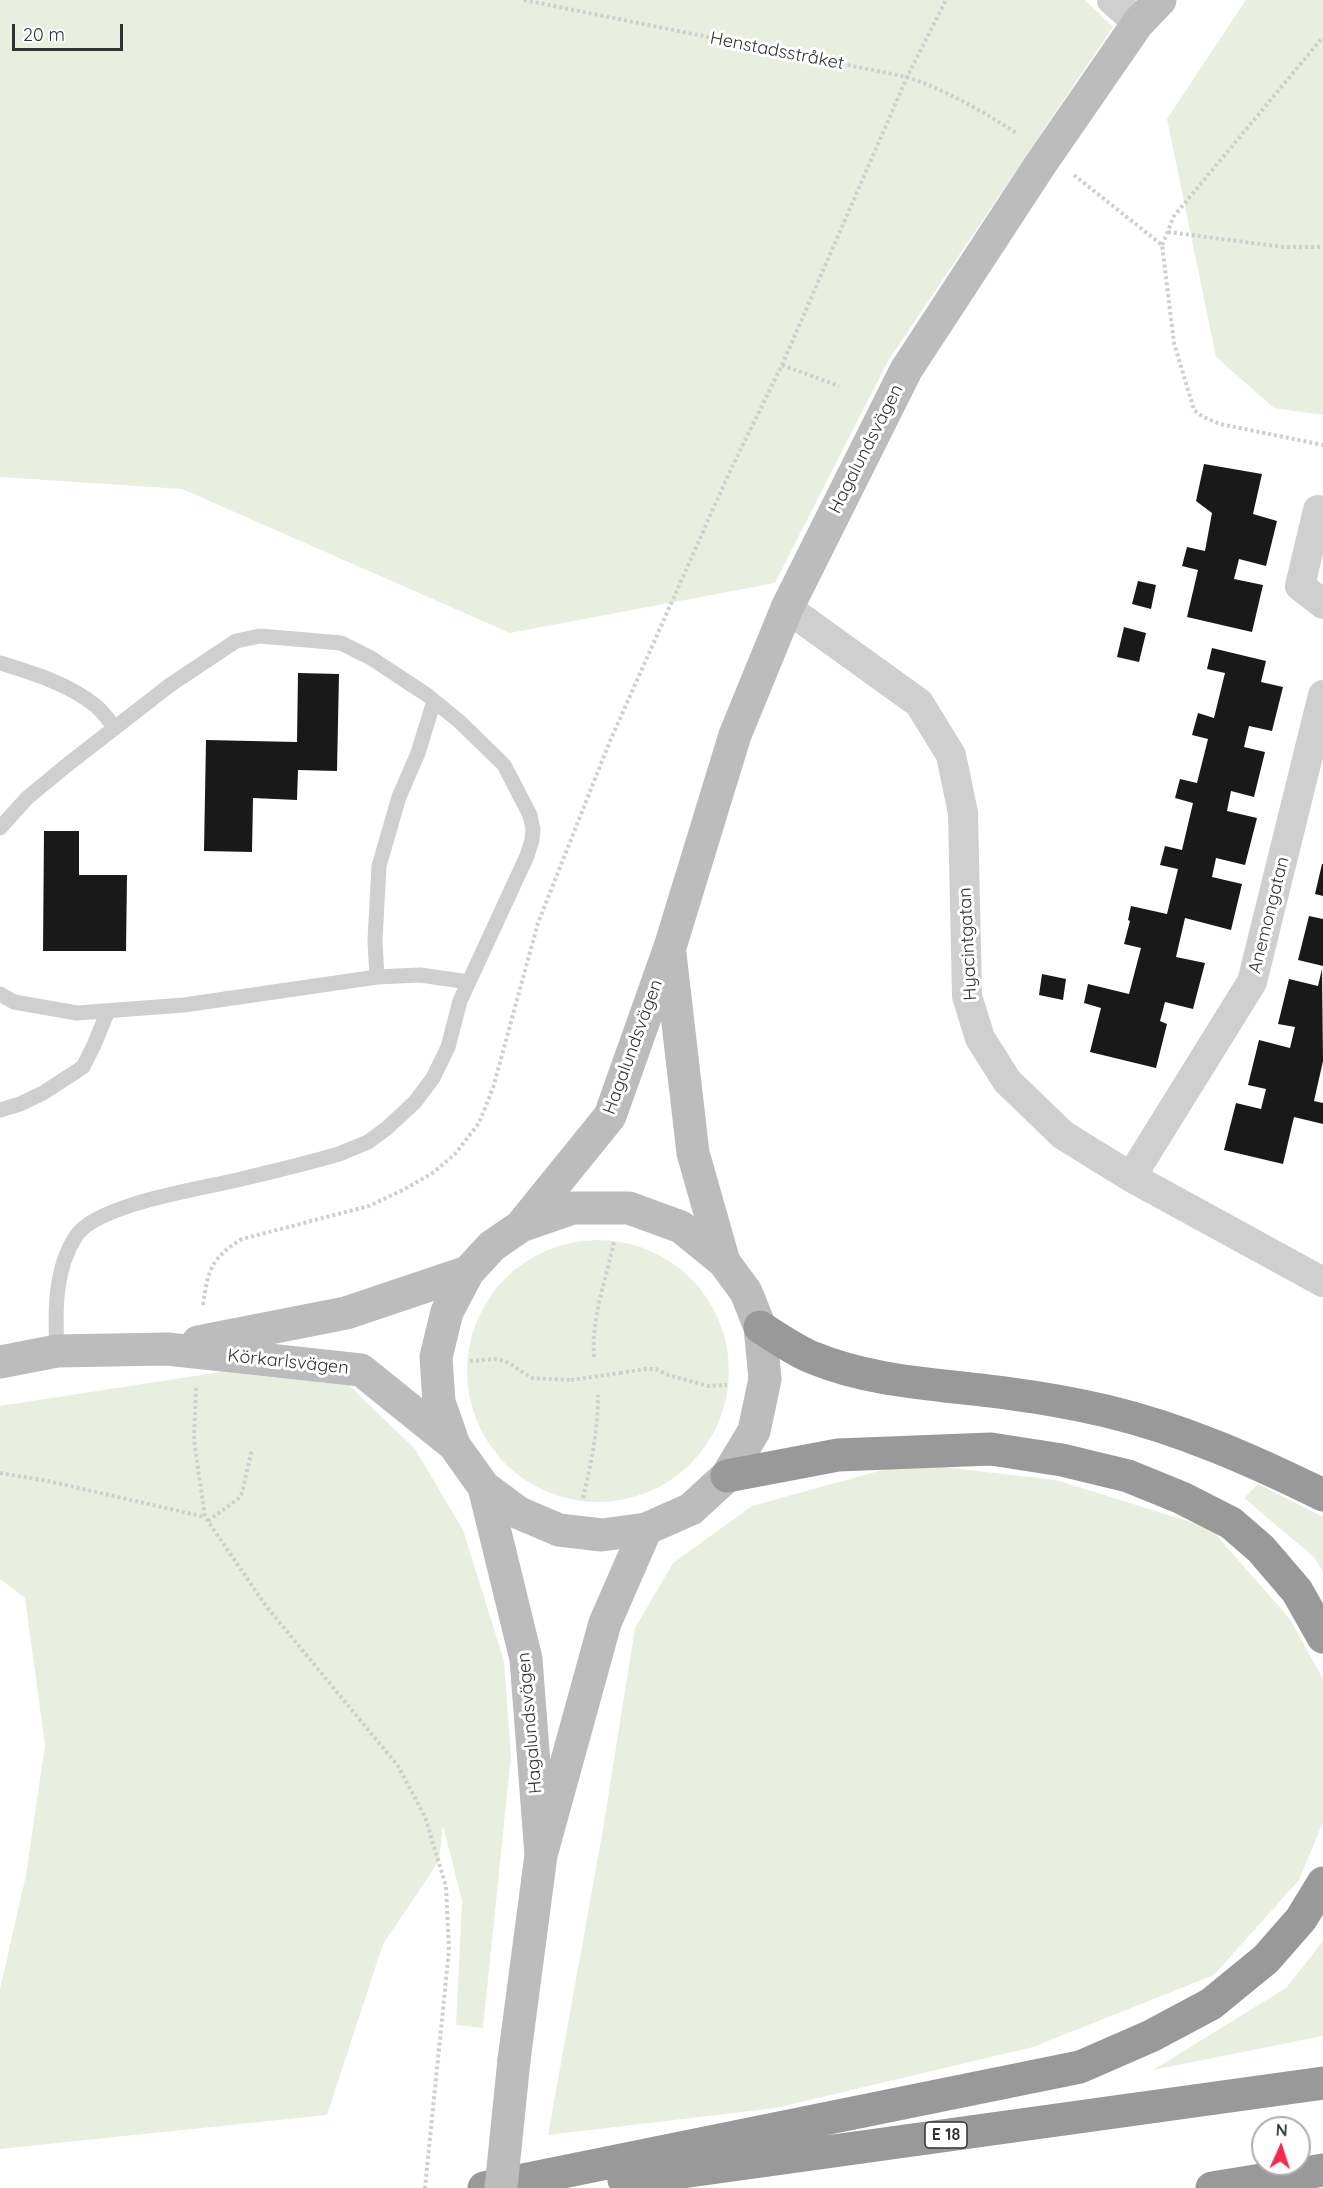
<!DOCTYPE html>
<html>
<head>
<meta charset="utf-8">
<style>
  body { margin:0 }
  #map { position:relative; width:1323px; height:2188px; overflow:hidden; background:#fff; font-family:Quicksand,sans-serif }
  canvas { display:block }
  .north { position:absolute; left:1251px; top:2116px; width:60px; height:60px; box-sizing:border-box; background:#fff; border:2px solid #adadad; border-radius:50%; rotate:3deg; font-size:16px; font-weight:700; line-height:24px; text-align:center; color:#323232 }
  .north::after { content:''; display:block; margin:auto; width:21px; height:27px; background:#f12b4e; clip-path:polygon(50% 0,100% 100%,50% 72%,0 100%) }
  .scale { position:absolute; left:12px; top:24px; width:111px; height:27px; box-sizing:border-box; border:3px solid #323232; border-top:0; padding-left:8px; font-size:18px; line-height:21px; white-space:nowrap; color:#323232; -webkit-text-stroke:4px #fff; paint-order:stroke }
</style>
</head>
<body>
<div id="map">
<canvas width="1323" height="2188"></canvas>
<div class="north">N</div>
<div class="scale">20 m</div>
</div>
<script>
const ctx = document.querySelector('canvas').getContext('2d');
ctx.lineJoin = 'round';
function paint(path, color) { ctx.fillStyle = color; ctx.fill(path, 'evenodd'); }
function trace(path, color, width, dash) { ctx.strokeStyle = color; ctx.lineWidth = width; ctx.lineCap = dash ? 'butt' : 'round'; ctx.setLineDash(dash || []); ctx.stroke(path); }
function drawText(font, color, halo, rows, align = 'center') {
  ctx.font = font + ' Quicksand,sans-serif'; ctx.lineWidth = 6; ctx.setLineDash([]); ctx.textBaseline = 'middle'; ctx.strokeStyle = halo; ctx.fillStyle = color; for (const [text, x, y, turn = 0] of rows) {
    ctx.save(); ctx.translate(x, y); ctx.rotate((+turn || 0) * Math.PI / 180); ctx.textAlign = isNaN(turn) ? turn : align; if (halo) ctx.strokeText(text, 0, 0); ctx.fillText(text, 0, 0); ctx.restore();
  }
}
paint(new Path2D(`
  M0 0H1085L1113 27 888 361 775 583 510 633 182 489 0 477Z
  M1246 0H1323V415L1274 408 1216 357 1167 119Z
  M467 1371a131 131 0 1 1 262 0a131 131 0 1 1-262 0Z
  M221 1372 349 1385 415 1449 463 1530 504 1661 511 1756 483 2028 456 2025 462 1901 443 1826 439 1861 383 1944 327 2115 0 2149V1989L26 1875 45 1745 25 1598 0 1579V1406Z
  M908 1463 1056 1480 1210 1528 1290 1619 1323 1679V1822L1299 1880 1214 1975 1033 2047 776 2108 548 2135 603 1829 635 1628 673 1563 752 1506Z
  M1258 1484 1323 1517V1572L1314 1557 1244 1498Z
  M1323 1941V2036L1153 2070 1286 1988Z`), '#e9efdf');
paint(new Path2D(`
  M1204 464 1262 474 1253 514 1277 521 1266 566 1239 559 1234 579 1263 585 1252 632 1187 617 1198 570 1182 566 1187 547 1205 551 1212 513 1196 501Z
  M1138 581 1156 585 1151 609 1132 604Z
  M1124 627 1146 633 1139 662 1117 657Z
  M1212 648 1266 661 1261 682 1283 687 1272 731 1249 726 1244 747 1265 752 1254 797 1231 791 1227 811 1257 818 1245 865 1216 858 1212 877 1242 884 1231 930 1185 918 1176 957 1205 963 1193 1009 1165 1002 1160 1021 1167 1024 1156 1068 1090 1052 1101 1008 1084 1003 1088 984 1129 994 1141 948 1124 944 1130 921 1128 920 1131 906 1167 914 1178 869 1160 865 1165 846 1182 850 1193 803 1175 798 1180 779 1197 783 1208 739 1192 735 1198 713 1214 718 1225 673 1207 669Z
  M298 673 339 674 337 771 298 770 297 800 253 798 252 852 204 851 206 740 297 742Z
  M44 831H79V875H127L126 951H43Z
  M1322 864H1323V896L1315 894Z
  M1309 916 1323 919V966L1298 960Z
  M1322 969 1323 1061 1314 1101 1323 1103V1124L1294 1117 1283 1164 1224 1150 1236 1103 1261 1109 1266 1089 1248 1085 1259 1040 1290 1048 1295 1027 1278 1024 1289 979 1318 986Z
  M1042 974 1066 979 1063 1000 1039 995Z`), '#191919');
trace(new Path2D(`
  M524 0 907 77C948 91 982 111 1018 134
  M1074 175 1162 245 1174 343 1194 410 1203 417 1220 424 1323 445
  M1168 232 1284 247H1323
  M1162 245 1174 216 1323 37
  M782 365 839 386
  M203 1305C208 1270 211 1258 242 1239L369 1206 405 1189 434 1172 455 1154 479 1123 493 1088 538 923 610 741 730 471 782 365 907 77 946 0
  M594 1357C591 1319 606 1279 614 1242
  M470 1361 495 1359 505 1361 532 1378 571 1380
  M620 1373 645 1369H656L668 1375 708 1386 727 1385
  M196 1388 194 1440 205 1517 266 1606 398 1766 425 1817 446 1886 449 1950 425 2188
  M0 1473 48 1481 205 1517
  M583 1498C591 1464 598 1431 598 1395
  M208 1521 238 1499 242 1493 252 1449`), '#cfcfcf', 4, [3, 3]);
trace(new Path2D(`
  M0 663C33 673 69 684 96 706 103 712 109 720 115 728
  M0 828 27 798 67 765 170 685 236 641 260 636 341 643 371 658 427 695 460 722 504 765 530 815 533 829 532 840 527 856 460 1001 448 1047 433 1078 415 1102 387 1128 368 1142 339 1154C305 1164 271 1172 237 1180 200 1189 97 1204 76 1236 54 1270 55 1312 57 1351
  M377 977 375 941 379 866 399 797 418 753 434 701
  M0 994 14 1002 77 1013 184 1005 377 977 420 975 469 982
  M0 1110 20 1104 43 1093 83 1067 94 1045 108 1011`), '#cfcfcf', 15);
trace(new Path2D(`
  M1112 0 1138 23
  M1323 511 1318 510 1300 586 1323 604
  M787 608 919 703 951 755 963 813 967 996 980 1038 1007 1081 1063 1135 1131 1177 1323 1282
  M1131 1177 1252 982 1323 695`), '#cfcfcf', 30);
trace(new Path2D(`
  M670 954 693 1153 724 1262
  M521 1226 610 1116 670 947 735 735 787 608 906 370 1040 165 1138 23 1160 0
  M198 1342 346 1313 468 1272
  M0 1362 57 1351 167 1349 361 1370 454 1445
  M484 1487 519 1513 559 1530 602 1535 646 1529 691 1509 727 1476 754 1431 765 1379 760 1327 746 1292 724 1262 681 1227 629 1208H573L521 1226 492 1246 468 1272 447 1312 436 1357 439 1402 454 1445 484 1487 526 1659 541 1855
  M514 2060 541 1855 605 1623 646 1529`), '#bcbcbc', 33);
trace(new Path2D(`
  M760 1327C776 1337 793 1349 811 1357 876 1384 944 1384 1012 1394 1043 1398 1076 1404 1106 1411 1182 1429 1254 1461 1323 1495
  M727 1476 838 1455 991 1449 1062 1460 1128 1476 1182 1498 1231 1523 1261 1549 1297 1591 1323 1637
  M624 2180 1323 2083
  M484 2188 1080 2067 1151 2036 1211 2004 1266 1959 1301 1919 1323 1883
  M1212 2188 1323 2170`), '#999', 33);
trace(new Path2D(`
  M571 1380 620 1373`), '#cfcfcf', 4, [3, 3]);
trace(new Path2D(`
  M501 2188 514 2060`), '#bcbcbc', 33);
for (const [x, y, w] of [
  [946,2135,42]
]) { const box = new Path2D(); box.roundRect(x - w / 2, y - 13, w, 26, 4.5); ctx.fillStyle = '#fff'; ctx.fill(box); trace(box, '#323232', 1.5); }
drawText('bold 16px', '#323232', null, [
  ["E 18",946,2135]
]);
drawText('18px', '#323232', '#fff', [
  ["Henstadsstråket",777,51,11],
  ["Hagalundsvägen",866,449,-63],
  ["Anemongatan",1269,915,-76],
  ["Hyacintgatan",968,944,-93],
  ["Hagalundsvägen",633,1047,-70],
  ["Körkarlsvägen",288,1362,6],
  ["Hagalundsvägen",530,1723,-95]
]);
</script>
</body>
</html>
